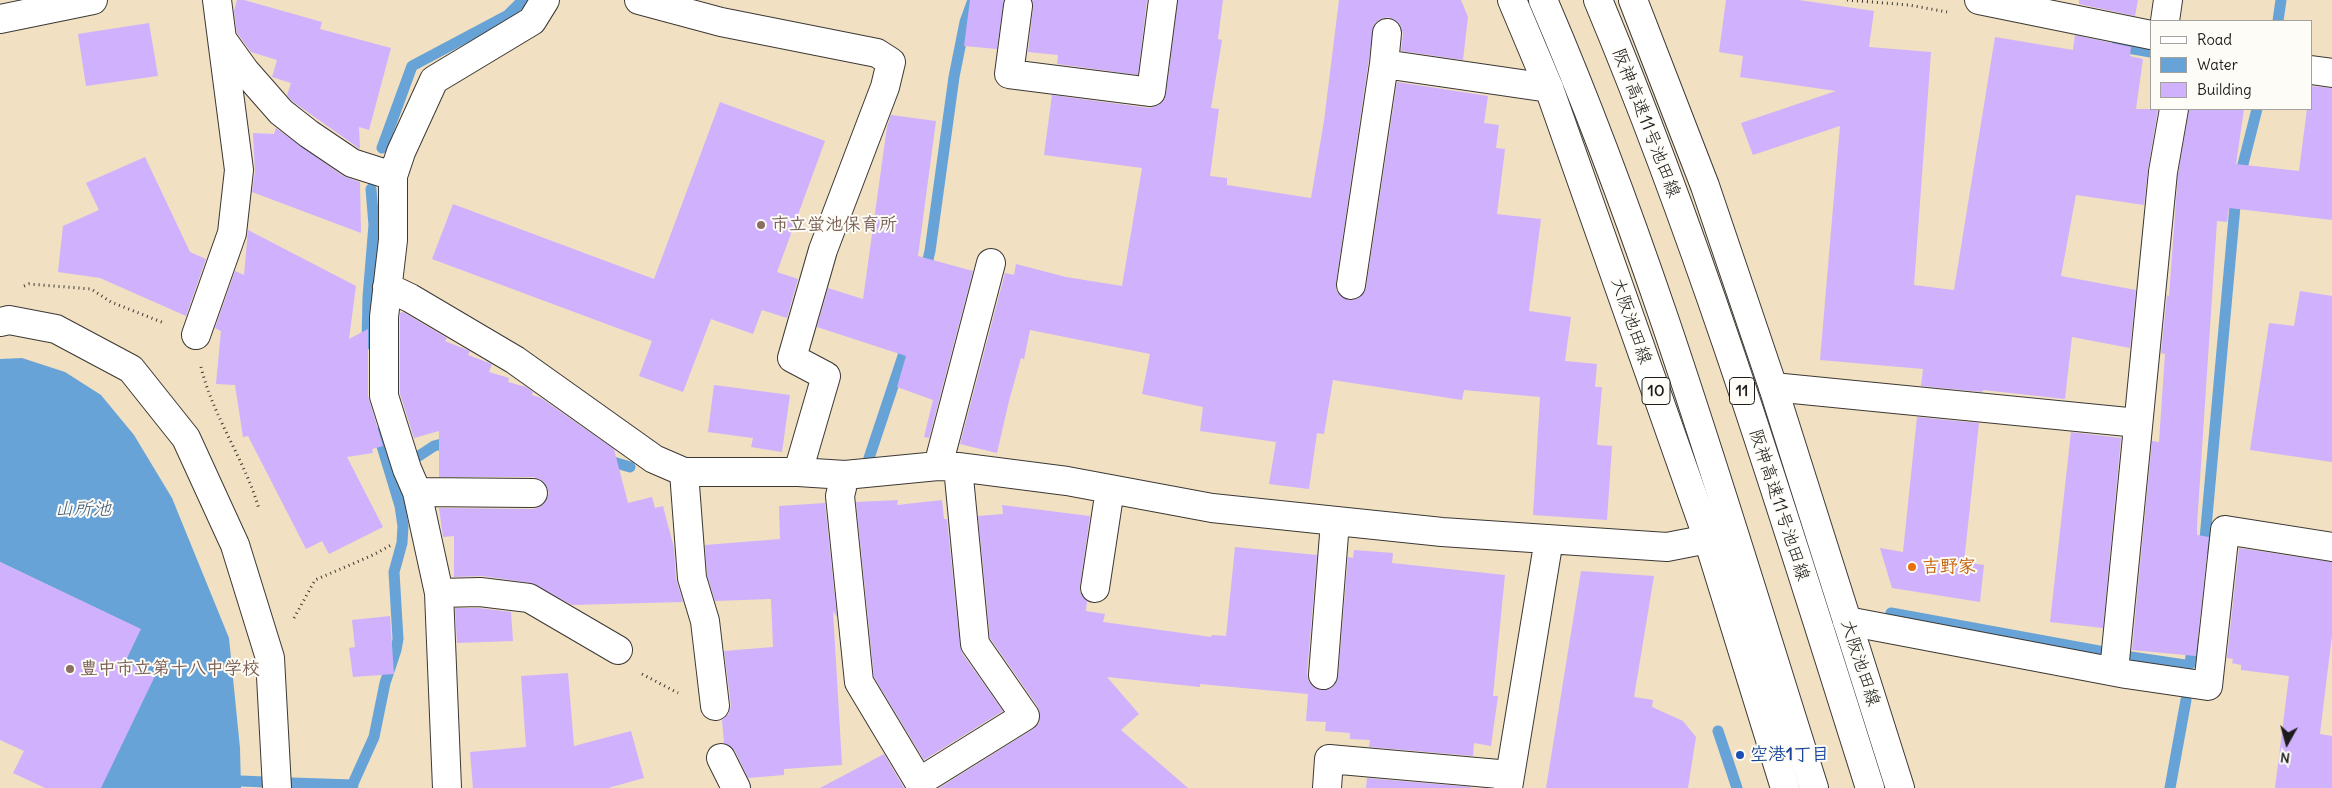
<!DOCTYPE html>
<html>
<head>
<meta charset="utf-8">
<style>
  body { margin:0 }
  #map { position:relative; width:2332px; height:788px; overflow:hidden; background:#f1e0c1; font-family:Delius,sans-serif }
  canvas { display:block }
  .legend { position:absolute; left:2150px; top:20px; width:162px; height:90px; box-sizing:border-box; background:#fdfcf7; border:1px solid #a3a29f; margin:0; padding:6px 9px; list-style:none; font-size:15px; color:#1c1c1c }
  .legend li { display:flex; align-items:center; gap:10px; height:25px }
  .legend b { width:25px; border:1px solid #a3a29f }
  .north { position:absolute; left:2262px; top:718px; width:50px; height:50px; -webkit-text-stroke:4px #fdfcf7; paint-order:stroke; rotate:187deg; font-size:14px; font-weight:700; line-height:20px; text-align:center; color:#1c1c1c }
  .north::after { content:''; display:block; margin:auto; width:18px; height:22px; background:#1c1c1c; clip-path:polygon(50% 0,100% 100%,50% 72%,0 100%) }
</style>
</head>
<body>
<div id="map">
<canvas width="2332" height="788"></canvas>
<ul class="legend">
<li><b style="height:6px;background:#fff"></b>Road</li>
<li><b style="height:14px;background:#68a3d8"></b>Water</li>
<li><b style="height:14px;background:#cfb1fd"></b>Building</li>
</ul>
<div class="north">N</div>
</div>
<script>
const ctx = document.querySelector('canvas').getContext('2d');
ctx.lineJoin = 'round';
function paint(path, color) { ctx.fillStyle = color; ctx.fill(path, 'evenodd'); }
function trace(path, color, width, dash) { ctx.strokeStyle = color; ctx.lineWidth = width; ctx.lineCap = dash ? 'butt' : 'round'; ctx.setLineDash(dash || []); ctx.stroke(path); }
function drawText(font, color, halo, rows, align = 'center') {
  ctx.font = font + ' Delius,"Klee One",sans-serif'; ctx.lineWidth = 4; ctx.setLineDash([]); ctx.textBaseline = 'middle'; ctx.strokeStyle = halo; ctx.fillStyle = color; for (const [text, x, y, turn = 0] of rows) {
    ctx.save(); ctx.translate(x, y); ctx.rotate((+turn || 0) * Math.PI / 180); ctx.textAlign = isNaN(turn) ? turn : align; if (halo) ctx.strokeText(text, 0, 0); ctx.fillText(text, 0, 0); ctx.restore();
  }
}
paint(new Path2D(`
  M22 358 65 372 101 395 134 435 172 498 229 638 240 748 241 788H101L125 662 140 629 0 562V359Z`), '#68a3d8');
trace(new Path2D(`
  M2278 21 2281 0
  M2116 46 2151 52
  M382 148 412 66 508 15 523 0
  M2239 180 2257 109
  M925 272 930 251 954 77 965 22 973 0
  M367 344 368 297 374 225 371 189
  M869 458 908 341
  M603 459 630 467
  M405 465 434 446 453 441
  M2204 550 2236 195
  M1891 613 2099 651
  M2131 657 2185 665 2190 664 2193 641
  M1718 731 1737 788
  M241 781 264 782
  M292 783 353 785
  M351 788 374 737 385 683 396 650 398 639 394 572 402 543 403 526 400 506 378 433
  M2170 788 2186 700`), '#68a3d8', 11);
paint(new Path2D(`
  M237 0H244L322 22 320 29 391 48 369 130 359 127 360 149 292 101 287 95 291 83 272 77 277 60 251 52 237 33 234 11Z
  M970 0H1004L997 49 964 46Z
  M1032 0H1147L1138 75 1057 64 1058 55 1028 52 1033 8Z
  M1178 0H1223L1218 39 1222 40 1211 108 1219 109 1210 176 1227 178V185L1311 198 1324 121 1339 0H1461L1468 17 1463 60 1401 51 1403 34 1401 26 1396 21 1388 17 1380 19 1374 24 1336 283V290L1342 297 1349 300 1357 299 1363 294 1366 288 1397 82 1488 96 1484 123 1499 125 1496 148 1505 149 1497 214 1541 219 1529 311 1571 317 1565 361 1597 364 1595 387H1602L1597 445 1612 446 1607 520 1533 515 1540 397 1464 390 1462 400 1333 380 1324 434 1317 433 1309 489 1269 484 1276 442 1200 431 1203 407 1142 394 1150 354 1030 330 1024 359 1021 358 1009 401 997 453 960 444 1005 273 1014 275 1016 264 1066 277 1122 286 1142 168 1044 155 1052 95 1149 108 1157 106 1164 101 1166 94Z
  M1726 0H1799L1874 11 1869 47 1931 52 1914 285 1954 290 1995 37 2073 50 2075 35 2131 47 2130 56 2143 59 2136 109H2158L2148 169 2144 205 2076 195 2061 276 2136 290 2130 348 2072 337 2065 399 1983 390 1982 392 1921 386 1923 369 1820 360 1840 126 1753 155 1741 123 1836 91 1740 77 1743 56 1719 52Z
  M2079 0H2138L2135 16 2079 4Z
  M149 23 158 76 86 86 78 34Z
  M2311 86 2332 88V220L2229 208 2227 222 2217 221 2197 525V535L2209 537 2196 656 2132 650 2152 441 2159 442 2165 354 2161 353 2167 295 2169 296 2178 174 2189 109H2244L2236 164 2299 171 2307 109H2311Z
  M720 102 825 141 777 272 798 279 787 318 762 310 753 334 711 319 683 392 639 376 652 341 432 259 453 204 654 279Z
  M891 115 936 121 918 256 973 271 929 438 924 437 933 400 897 387 906 356 817 327 828 288 863 299 887 127Z
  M276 128 343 176 360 182 361 233 252 192 255 172 253 133 274 134Z
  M145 157 190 252 206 259 186 316 100 278 58 272 63 226 99 210 86 183Z
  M248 230 356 286 349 339 368 329V396L383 446 372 449 373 453 347 457 383 527 329 554 322 541 306 549 248 436 243 437 235 385 216 384 221 331 215 328 235 271 244 275Z
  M2300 291 2332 296V462L2250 450 2269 323 2294 326Z
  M403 312 447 338 445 341 470 351 468 355 492 364 489 372 509 378 508 382 526 387 533 392 532 395 541 398 614 449 628 503 652 497 655 508 663 506 674 548 676 579 683 602 572 605 531 583 482 576 454 577V536L443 537 439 508 533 509 540 507 546 501 549 493 546 485 541 480 534 477H439V431L414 438 400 394V313Z
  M714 385 790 395 782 452 751 447 753 438 708 432Z
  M1917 417 1979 423 1964 562 1984 565 1980 602 1892 588 1880 548 1903 552Z
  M2071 432 2121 438 2103 628 2050 622Z
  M898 500 897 505 942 500 944 519H947L960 646 962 653 1003 711 924 760 874 677 856 502Z
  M825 503 837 617 833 611 842 765 784 769V775L748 778 735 751 724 743 722 720 729 713 731 705 724 651 773 647 771 599 715 601 707 575 705 545 780 539 779 506Z
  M1002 505 1090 516 1080 586V593L1087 601 1086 611 1105 614 1103 622 1211 637 1212 635 1226 636 1235 547 1317 555 1307 674 1309 682 1315 688 1321 690 1330 689 1336 683 1338 677 1348 557 1353 558 1354 550 1393 553 1392 563 1505 575 1493 696H1498L1491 746 1474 743 1473 756 1369 747 1370 740 1350 739V733L1325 731 1326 722 1306 721 1308 694 1200 684V687L1107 677 1139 714 1121 730 1188 788H939L1033 729 1039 723 1040 714 1038 707 990 638 978 516 1003 514Z
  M2239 548 2332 562V635L2320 734 2332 736V788H2275L2289 676 2241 670V665L2232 663 2233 659 2227 658Z
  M0 562 141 629 125 662 155 676 101 788H45L13 773 24 751 0 740Z
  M1581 571 1654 576 1634 697 1653 700 1652 707 1683 721 1696 737 1688 788H1546Z
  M455 608H479L511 612 513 641 457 643Z
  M390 616 394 674 353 677 349 648 355 647 352 620Z
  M568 673 574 746 631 731 644 778 608 788H473L470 752 526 747 521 676Z
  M884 754 904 788H820Z
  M1367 778 1471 787V788H1366Z`), '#cfb1fd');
const minor = new Path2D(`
  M217 0 222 39 245 71 281 112 309 134 352 163 393 176
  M639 0 721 22 877 53 891 62 885 87 823 250 792 358 826 376 798 472
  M1979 0 2151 35
  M1018 6 1009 74 1151 92 1163 0
  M0 19 93 0
  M2165 21 2168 0
  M1384 64 1387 33
  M2311 70 2332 73
  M1351 285 1384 64 1549 88
  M387 287 410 298 515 360 654 459 684 472H798L845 475 938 466 958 467 1067 481 1212 508 1442 532 1667 547 1708 539
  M0 322 9 320 56 329 131 369 186 438 235 545 270 658 277 788
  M196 335 232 233 239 170 222 39
  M1773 387 2138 423
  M938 466 991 263
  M684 472 692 578 705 621 715 706
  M845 475 840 496 859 682 919 782 1025 716 975 644 958 467
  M417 492 533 493
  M1095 588 1110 489
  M439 593 480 592 529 598 618 650
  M1847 621 2126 674 2208 686 2225 530 2332 547
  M2114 671 2163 172 2174 109
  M1323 675 1335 522
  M721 758 736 788
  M447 788 439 593 417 492 407 469 384 396V317L393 240V176L401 152 434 80 532 21 545 0
  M1327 788 1329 759 1510 775
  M1508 788 1549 539`);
const major = new Path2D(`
  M1512 0 1549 88 1708 539 1785 788
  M1633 0 1705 186 1773 387 1900 788`);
const highway = new Path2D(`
  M1543 0C1653 255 1730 524 1814 788
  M1598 0C1705 256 1786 523 1870 788`);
trace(minor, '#3c3935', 30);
trace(major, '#3c3935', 30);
trace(highway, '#3c3935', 30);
trace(new Path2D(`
  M1847 0 1909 5 1947 12
  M24 286 29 284 91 289 111 302 164 323
  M201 367C213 417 245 460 259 509
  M294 618 315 580 373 555 393 544
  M642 674 678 693`), '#3c3935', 3, [1, 4]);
trace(minor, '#fff', 28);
trace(major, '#fff', 28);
trace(highway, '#fff', 28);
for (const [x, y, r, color] of [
  [761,225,5,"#8d6e63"],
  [1912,567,5,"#e8710a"],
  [70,669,5,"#8d6e63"],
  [1740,755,5,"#1a4fb4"]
]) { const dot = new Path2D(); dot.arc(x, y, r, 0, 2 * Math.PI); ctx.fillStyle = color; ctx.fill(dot); trace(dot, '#fdfcf7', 2); }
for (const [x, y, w] of [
  [1656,391,28],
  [1742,391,25]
]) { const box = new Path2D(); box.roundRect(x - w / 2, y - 13.5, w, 27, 4); ctx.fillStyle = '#fdfcf7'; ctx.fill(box); trace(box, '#1c1c1c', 1); }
drawText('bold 16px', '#1c1c1c', null, [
  ["10",1656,391],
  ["11",1742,391]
]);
drawText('18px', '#1c1c1c', '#fdfcf7', [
  ["阪神高速11号池田線",1646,123,69],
  ["大阪池田線",1631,321,71],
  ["阪神高速11号池田線",1779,505,72],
  ["大阪池田線",1860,663,72]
]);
drawText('bold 18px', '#785e54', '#fdfcf7', [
  ["市立蛍池保育所",771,225],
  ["豊中市立第十八中学校",80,669]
], 'left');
drawText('bold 18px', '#c56008', '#fdfcf7', [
  ["吉野家",1922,567]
], 'left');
drawText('bold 18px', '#164399', '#fdfcf7', [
  ["空港1丁目",1750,755]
], 'left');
drawText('italic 19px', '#3e5971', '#fdfcf7', [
  ["山所池",83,510]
]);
</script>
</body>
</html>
